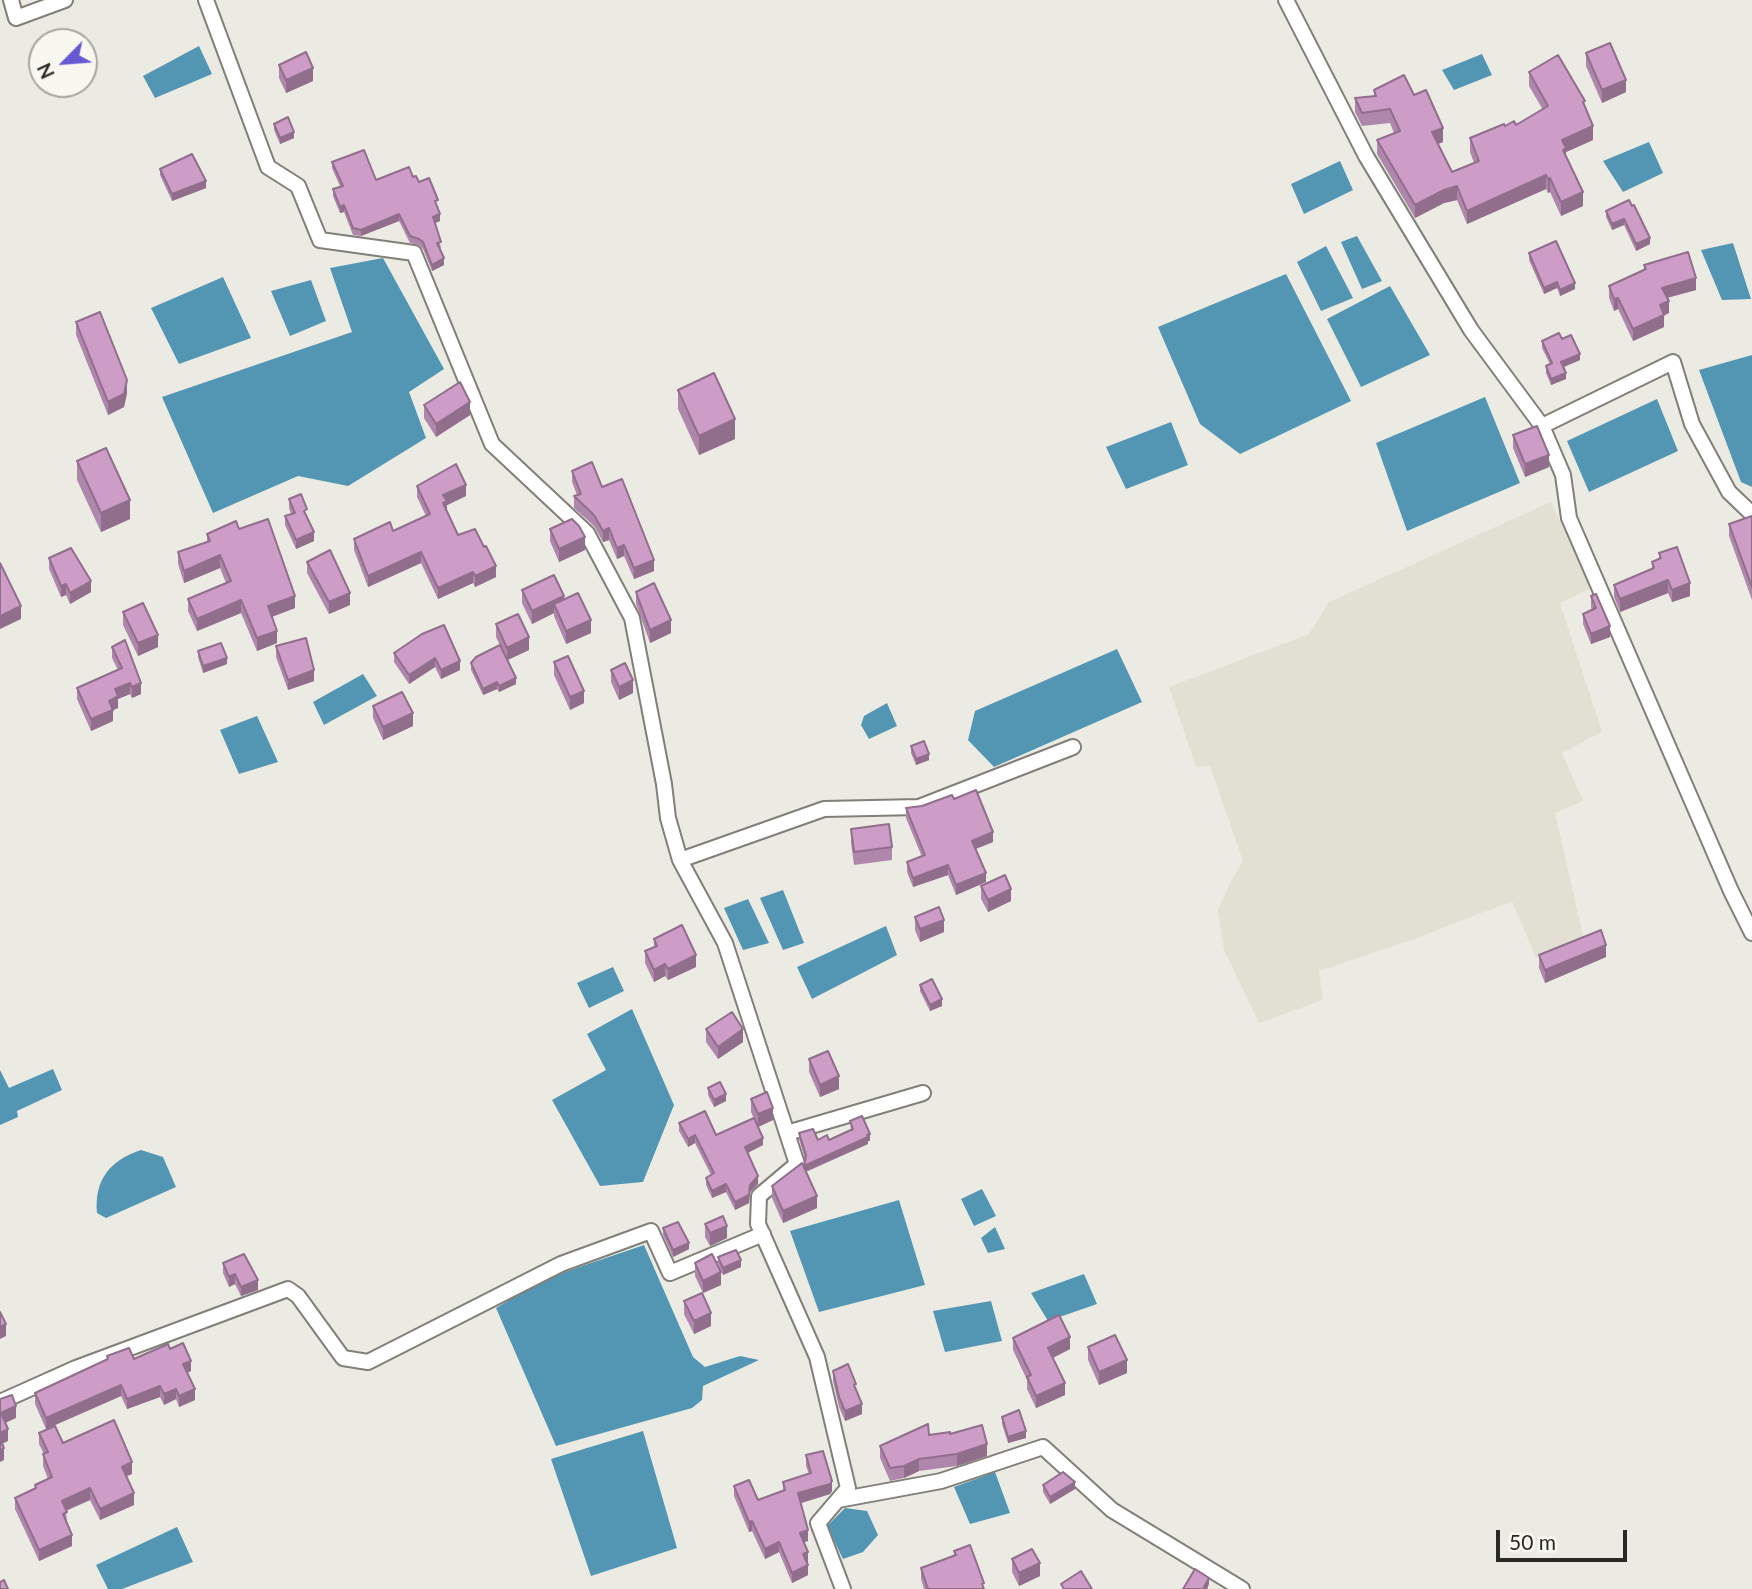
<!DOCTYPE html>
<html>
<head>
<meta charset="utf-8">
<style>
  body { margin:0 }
  #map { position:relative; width:1752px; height:1589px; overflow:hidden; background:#ecebe3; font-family:Lato,sans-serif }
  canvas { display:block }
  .north { position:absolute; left:28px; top:28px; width:70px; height:70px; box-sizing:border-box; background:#f9f8f0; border:2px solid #a6a59f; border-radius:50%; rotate:245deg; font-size:19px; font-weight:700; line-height:28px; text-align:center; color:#292926 }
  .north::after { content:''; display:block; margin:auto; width:24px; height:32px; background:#6759d2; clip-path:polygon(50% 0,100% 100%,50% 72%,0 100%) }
  .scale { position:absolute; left:1496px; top:1530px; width:131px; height:32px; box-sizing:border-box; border:4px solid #292926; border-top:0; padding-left:9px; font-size:21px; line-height:24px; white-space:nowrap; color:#292926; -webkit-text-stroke:5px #f9f8f0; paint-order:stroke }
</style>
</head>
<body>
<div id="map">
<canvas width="1752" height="1589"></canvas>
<div class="north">N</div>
<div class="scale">50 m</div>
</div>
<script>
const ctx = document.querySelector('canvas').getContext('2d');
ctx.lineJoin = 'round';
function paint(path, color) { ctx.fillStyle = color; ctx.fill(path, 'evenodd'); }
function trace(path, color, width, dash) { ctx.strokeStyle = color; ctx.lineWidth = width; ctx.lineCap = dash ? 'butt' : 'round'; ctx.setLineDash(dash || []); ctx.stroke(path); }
paint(new Path2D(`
  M1551 502 1591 588 1560 603 1602 732 1562 753 1583 801 1555 813 1584 940 1536 958 1512 901 1417 938 1319 971 1323 1000 1259 1023 1224 950 1218 910 1231 881 1243 861 1210 766 1196 767 1169 687 1309 634 1329 602Z`), '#e2e0d2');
paint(new Path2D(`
  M199 46 212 74 155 98 143 76Z
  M1482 54 1492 75 1454 90 1442 70Z
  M1649 142 1663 173 1623 192 1603 161Z
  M1340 161 1353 190 1304 214 1291 184Z
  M1357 236 1382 281 1362 289 1341 242Z
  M1733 243 1751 299 1722 300 1701 250Z
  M1326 246 1353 298 1321 311 1297 262Z
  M383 258 444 369 409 392 426 438 348 486 298 476 213 513 162 397 352 332 330 268Z
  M1286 274 1351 401 1240 454 1200 424 1158 327Z
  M223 277 251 338 179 364 151 308Z
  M311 280 326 321 290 336 271 291Z
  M1390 286 1430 355 1361 387 1327 319Z
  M1752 355V487L1741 482 1699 370Z
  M1485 397 1520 483 1407 531 1376 443Z
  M1657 399 1678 451 1589 492 1567 441Z
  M1171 422 1188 465 1126 489 1106 447Z
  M1117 649 1142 702 994 767 968 740 975 711Z
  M363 674 377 696 324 725 313 702Z
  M887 703 897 726 869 739 861 725 864 716Z
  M257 716 278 762 239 774 220 730Z
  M783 890 804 943 783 950 760 898Z
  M748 899 769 943 743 950 724 908Z
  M886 926 897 955 812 999 797 967Z
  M613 967 624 991 589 1008 577 983Z
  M632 1009 674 1105 643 1182 600 1186 552 1100 606 1070 587 1034Z
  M53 1069 62 1090 17 1111 18 1117 0 1125V1070L9 1088Z
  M141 1150 163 1157 176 1187 106 1218 97 1213C94 1180 110 1160 141 1150Z
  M982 1189 996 1216 974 1226 961 1199Z
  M899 1200 925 1285 819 1312 790 1231Z
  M995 1227 1005 1249 988 1253 981 1238Z
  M644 1245 693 1357 705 1367 740 1356 759 1360 703 1386 702 1400 692 1408 556 1446 496 1308 544 1279Z
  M1084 1274 1097 1304 1048 1321 1031 1293Z
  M991 1301 1002 1341 945 1352 933 1311Z
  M643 1431 677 1548 591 1576 551 1459Z
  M995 1472 1010 1513 970 1524 954 1487Z
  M845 1508 867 1511 878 1535 863 1552 843 1559 827 1526Z
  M177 1527 193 1562 122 1589H108L96 1565Z`), '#5396b3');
const minor = new Path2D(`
  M11 0 16 18 65 0
  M206 0 268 167 298 186 320 240 414 253 492 444 587 533 632 618 664 784 668 818 680 860 824 809 919 807 1073 747
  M1286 0 1366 156 1471 330 1542 426 1563 475 1569 518 1731 891 1752 933
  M1542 426 1673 362 1692 424 1729 492 1752 514
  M680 860 725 943 797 1164 759 1196 758 1224 817 1357 848 1488 818 1523 843 1589
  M787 1133 923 1093
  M0 1402 76 1368 288 1289 298 1296 343 1358 368 1362 561 1264 651 1231 670 1273 763 1234
  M838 1500 941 1481 1043 1447 1112 1510 1242 1589`);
trace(minor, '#807f78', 18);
trace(minor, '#fff', 14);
paint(new Path2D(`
  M1586 53 1626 92 1602 103 1586 66Z
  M279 65 313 81 286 93 279 78Z
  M1529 72 1585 106 1593 140 1566 152V155L1583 206 1561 216 1550 192 1548 193 1546 189 1467 224 1457 200 1444 203 1415 218 1377 154V140L1394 133 1390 123 1362 126 1355 112V98L1374 97V90L1414 95 1443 142 1438 144 1452 172 1474 163 1470 152V138L1505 126 1516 125 1543 110 1529 86Z
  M274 124 294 138 280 144 274 130Z
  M332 162 376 180 413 177 419 182 438 206 440 221 435 223 441 248 440 249 444 265 432 271 423 249 419 245 410 243 399 221 361 236 353 235 344 212 340 213 333 196V189L340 186 332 168Z
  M160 169 206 188 172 201 160 175Z
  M1629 200 1650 244 1636 251 1624 225 1612 230 1606 217V211Z
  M1529 253 1575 289 1560 296 1557 288 1544 294 1529 260Z
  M1644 265 1696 290 1667 298 1669 313 1664 315V327L1633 341 1618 309 1614 311 1609 298V286L1644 270Z
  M76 322 127 393 124 407 108 415 76 335Z
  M1562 339 1580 360 1564 367 1566 379 1551 385 1546 373V366L1550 364 1542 348V341Z
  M678 390 735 439 699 455 678 409Z
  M424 405 470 415 436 437 424 418Z
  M1513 435 1549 467 1525 477 1513 448Z
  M77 461 130 519 101 532 77 480Z
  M572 471 602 487 654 571 634 579 624 556 617 559 609 540 603 542 594 526 574 508V496L577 495 572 482Z
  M417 486 466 496 447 505V510L458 535 496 577 475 587 473 583 438 599 421 563 368 587 354 550V539L393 531 426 516 417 497Z
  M289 499 307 518 314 541 296 549 285 525V516L291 514 289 508Z
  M1752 516V600L1729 536V524Z
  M239 529 295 608 272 617 277 643 257 651 241 613 197 631 188 611V599L226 583 220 568 184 583 178 564V552L207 542V534Z
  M550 529 585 550 559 562 550 541Z
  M1659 553 1690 596 1672 602 1668 593 1620 612 1614 597V585L1652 569V562L1659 559Z
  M49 558 91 592 70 604 66 595 61 597 49 569Z
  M307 562 350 605 329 614 307 573Z
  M522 590 564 599 591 633 566 644 554 616V613L532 624 522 603Z
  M636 592 671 633 650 643 636 604Z
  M1591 596 1610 637 1591 644 1583 624V614L1592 610 1591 607Z
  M123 612 158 647 138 656 123 625Z
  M496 624 529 650 508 660 516 684 499 692 497 689 483 695 471 670V663L503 652 496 637Z
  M422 634 460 670 441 679 435 667 409 684 394 662V653Z
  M276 646 314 681 288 690 276 657Z
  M112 647 141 694 132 698 130 694 118 699V708L113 710V721L91 731 77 699V688L118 670 112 658Z
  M198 651 227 664 203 673 198 657Z
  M554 662 584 703 570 710 554 675Z
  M611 670 633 693 619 700 611 682Z
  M373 706 413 726 383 740 373 718Z
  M911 746 929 760 916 765 911 753Z
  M954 799 993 842 976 849 986 882 956 895 948 875 913 887 907 872V862L922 857 906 818V808L922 806Z
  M851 829 892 847V860L854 865 851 842Z
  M981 886 1011 901 988 912 981 899Z
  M915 917 944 932 920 942 915 930Z
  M654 939 696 967 668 980 665 976 654 982 645 963V951L654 947Z
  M1539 955 1606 957 1545 983 1539 968Z
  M920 985 942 1006 930 1011 920 991Z
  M706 1029 743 1042 718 1059 706 1042Z
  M809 1059 839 1089 820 1097 809 1072Z
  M708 1088 726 1101 714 1107 708 1095Z
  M751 1099 773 1120 758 1127 763 1145 748 1153 758 1184 750 1192 749 1203 735 1210 726 1192 712 1198 706 1185V1178L711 1175 695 1143 688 1147 679 1131V1123L716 1135 755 1121 751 1112Z
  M850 1121 870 1141H868V1144L806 1172 817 1208 783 1223 772 1198V1186L804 1167 805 1159 799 1139V1133L818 1140H829L851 1130Z
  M705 1224 727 1238 710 1246 705 1237Z
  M663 1228 689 1249 673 1257 663 1235Z
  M718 1257 741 1267 723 1275 718 1263Z
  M223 1263 258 1290 241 1296 235 1284 229 1287 223 1273Z
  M695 1263 721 1285 703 1293 695 1276Z
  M684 1301 711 1326 694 1334 684 1314Z
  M1013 1338 1070 1349 1053 1358 1065 1395 1036 1408 1027 1389V1380L1013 1350Z
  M1088 1347 1127 1373 1099 1385 1088 1360Z
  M170 1349 191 1371 187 1373 195 1400 179 1407 176 1399 164 1405 160 1397 127 1409 121 1396 46 1429 35 1404V1393L107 1360V1356L134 1359Z
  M833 1371 862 1414 845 1421 839 1407 833 1381Z
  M1002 1417 1026 1438 1008 1443 1002 1424Z
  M39 1433 132 1474 126 1476 134 1505 100 1520 90 1500 66 1511 67 1522 72 1546 39 1561 15 1509V1498L35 1489V1485L48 1479 43 1466V1454H44L39 1444Z
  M950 1434 987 1456 957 1466 919 1471 904 1478 890 1481 880 1458V1446Z
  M806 1455 832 1491 830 1494 801 1503 808 1541 804 1542 808 1562 807 1563 808 1575 792 1583 779 1552 765 1559 752 1531 749 1532 734 1496V1486L758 1500 783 1491V1482L809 1474 806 1466Z
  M1043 1485 1075 1489 1050 1504 1043 1492Z
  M954 1551 984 1589H924L921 1579V1568L954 1555Z
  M1012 1559 1040 1576 1019 1586 1012 1572Z`), '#b087ac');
paint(new Path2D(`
  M313 68V81L286 93V80Z
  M1626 80V92L1602 103V90Z
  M1593 126V140L1566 152V162L1562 140Z
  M1443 128V142L1432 146V132Z
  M294 132V138L280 144V138Z
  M1546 175V189L1467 224V211Z
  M1550 178V192L1548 193V179Z
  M206 181V188L172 201V194Z
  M1457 186V200L1444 203 1415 218V205L1444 190Z
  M1583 192V206L1561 216V202Z
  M344 205V212L340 213V207Z
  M399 214V221L361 236V230Z
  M440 214V221L433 224V217Z
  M1624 219V225L1612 230V224Z
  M1650 238V244L1636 251V244Z
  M444 258V265L432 271V265Z
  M1696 278V290L1662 299V288Z
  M1557 282V288L1544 294V288Z
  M1575 283V289L1560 296V290Z
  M1618 298V309L1614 311V299Z
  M1669 301V313L1660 317V305Z
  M1664 315V327L1633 341V329Z
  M1580 354V360L1561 368V362Z
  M1566 373V379L1551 385V379Z
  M127 380V393L124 407 108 415V402Z
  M470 402V415L436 437V424Z
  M735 419V439L699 455V436Z
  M1549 455V467L1525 477V464Z
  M466 485V496L447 505V512L443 514V495Z
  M130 500V519L101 532V513Z
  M609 528V540L603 542V531Z
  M314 532V541L296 549V540Z
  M585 537V550L559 562V549Z
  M624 545V556L617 559V548Z
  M421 552V563L368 587V576Z
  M220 555V568L184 583V571Z
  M654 560V571L634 579V568Z
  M496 566V577L475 587V576Z
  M473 572V583L438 599V588Z
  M1668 580V593L1620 612V599Z
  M91 581V592L70 604V593Z
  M1690 583V596L1672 602V590Z
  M66 584V595L61 597V586Z
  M350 593V605L329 614V602Z
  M295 596V608L268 618V606Z
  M564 596V608L554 604V613L532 624V611Z
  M241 600V613L197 631V619Z
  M21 606V619L0 629V616Z
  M591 620V633L566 644V631Z
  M671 620V633L650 643V630Z
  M1610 626V637L1591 644V634Z
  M277 631V643L257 651V638Z
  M158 635V647L138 656V643Z
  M529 637V650L507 660V648Z
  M227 658V664L203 673V666Z
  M435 658V667L409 684V675Z
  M460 661V670L441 679V670Z
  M314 670V681L288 690V680Z
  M516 678V684L499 692V686Z
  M633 680V693L619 700V687Z
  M497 682V689L483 695V689Z
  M130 683V694L118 699V708L113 710V721L91 731V719L109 701 115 689Z
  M141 683V694L132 698V687Z
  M584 691V703L570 710V697Z
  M413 713V726L383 740V727Z
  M929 754V760L916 765V759Z
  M993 832V842L972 850V841Z
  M948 865V875L913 887V878Z
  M986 873V882L956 895V885Z
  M1011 889V901L988 912V900Z
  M944 920V932L920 942V929Z
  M1606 945V957L1545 983V970Z
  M696 955V967L668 980V969Z
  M665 964V976L654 982V970Z
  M942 999V1006L930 1011V1005Z
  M743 1029V1042L718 1059V1047Z
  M839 1076V1089L820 1097V1085Z
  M726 1094V1101L714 1107V1100Z
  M773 1108V1120L758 1127V1114Z
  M870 1134V1141H868V1144L804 1172V1166Z
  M695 1135V1143L688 1147V1139Z
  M763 1138V1145L745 1154V1147Z
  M758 1176V1184L750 1192 749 1203 735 1210V1202Z
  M726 1184V1192L712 1198V1191Z
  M817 1196V1208L783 1223V1211Z
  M727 1226V1238L710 1246V1233Z
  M689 1243V1249L673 1257V1250Z
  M741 1260V1267L723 1275V1268Z
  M721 1272V1285L703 1293V1281Z
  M235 1274V1284L229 1287V1277Z
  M258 1280V1290L241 1296V1287Z
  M711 1313V1326L694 1334V1321Z
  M6 1324V1336L0 1339V1327Z
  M1070 1337V1349L1048 1360V1348Z
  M1127 1360V1373L1099 1385V1372Z
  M191 1361V1371L183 1375V1364Z
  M1065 1383V1395L1036 1408V1396Z
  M121 1385V1396L46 1429V1418Z
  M160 1386V1397L127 1409V1399Z
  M176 1389V1399L164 1405V1394Z
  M195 1389V1400L179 1407V1396Z
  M862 1404V1414L845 1421V1411Z
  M16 1406V1418L1 1425V1413Z
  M8 1429V1441L0 1445V1433Z
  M1026 1431V1438L1008 1443V1437Z
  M987 1444V1456L957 1466V1454Z
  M4 1448V1460L0 1462V1450Z
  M919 1459V1471L904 1478V1466Z
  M132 1462V1474L122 1478V1467Z
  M832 1481V1491L830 1494 798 1504V1493Z
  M1075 1482V1489L1050 1504V1497Z
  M90 1488V1500L62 1512V1501Z
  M134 1493V1505L100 1520V1509Z
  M752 1521V1531L749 1532V1522Z
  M808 1530V1541L800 1543V1533Z
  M72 1535V1546L39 1561V1550Z
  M779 1542V1552L765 1559V1549Z
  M808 1552V1562L803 1565V1554Z
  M1040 1563V1576L1019 1586V1573Z
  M808 1565V1575L792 1583V1573Z
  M1209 1578V1584L1207 1589 1204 1587Z`), '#906e8c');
const building = new Path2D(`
  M1610 43 1626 80 1602 90 1586 53Z
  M306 52 313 68 286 80 279 65Z
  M1558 55 1585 101 1583 102 1593 126 1562 140 1566 148 1563 150 1583 192 1561 202 1550 178 1548 179 1546 175 1467 211 1457 186 1444 190 1415 205 1377 140 1400 131 1390 109 1362 113 1355 98 1376 96 1374 90 1404 75 1414 95 1426 90 1443 128 1432 132 1452 172 1479 161 1470 138 1504 124 1505 126 1514 121 1516 125 1548 106 1529 72Z
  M288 117 294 132 280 138 274 124Z
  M364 150 376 180 409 167 413 177 416 176 419 182 429 178 438 200 435 201 440 214 433 217 441 242 437 243 444 258 432 265 423 242 419 239 410 236 399 214 361 230 353 228 344 205 340 207 333 189 343 186 332 162Z
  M192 154 206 181 172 194 160 169Z
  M1629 200 1632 206 1634 205 1650 238 1636 244 1624 219 1612 224 1606 211Z
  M1556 241 1575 283 1560 290 1557 282 1544 288 1529 253Z
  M1688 252 1696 278 1662 288 1669 301 1660 305 1664 315 1633 329 1618 298 1614 299 1609 286 1646 269 1644 265Z
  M100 312 127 380 124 394 108 402 76 322Z
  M1559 333 1562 339 1571 335 1580 354 1561 362 1566 373 1551 379 1546 366 1552 363 1542 341Z
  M714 373 735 419 699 436 678 390Z
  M460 382 470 402 436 424 424 405Z
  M1537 426 1549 455 1525 464 1513 435Z
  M106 448 130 500 101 513 77 461Z
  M592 462 602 487 622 479 654 560 634 568 624 545 617 548 609 528 603 531 594 515 574 496 581 494 572 471Z
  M456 464 466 485 443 495 447 501 443 503 458 535 475 529 484 547 486 546 496 566 475 576 473 572 438 588 421 552 368 576 354 539 390 522 393 531 430 514 417 486Z
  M301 494 307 509 304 511 314 532 296 540 285 516 295 513 289 499Z
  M1752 516V587L1729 524Z
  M268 519 295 596 268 606 277 631 257 638 241 600 197 619 188 599 231 581 220 555 184 571 178 552 210 541 207 534 236 521 239 529Z
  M572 519 579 526 585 537 559 549 550 529Z
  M1677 547 1690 583 1672 590 1668 580 1620 599 1614 585 1654 568 1652 562 1661 558 1659 553Z
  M71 548 91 581 70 593 66 584 61 586 49 558Z
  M330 550 350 593 329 602 307 562Z
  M0 563 21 606 0 616Z
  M554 575 564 596 532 611 522 590Z
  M654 583 671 620 650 630 636 592Z
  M578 593 591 620 566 631 554 604Z
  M1596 594 1610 626 1591 634 1583 614 1596 608 1591 596Z
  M143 603 158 635 138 643 123 612Z
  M518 614 529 637 507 648 496 624Z
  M444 625 460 661 441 670 435 658 409 675 394 653 422 634Z
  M306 638 314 670 288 680 276 646Z
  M125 640 141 683 132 687 130 683 115 689 118 696 109 701 113 710 91 719 77 688 122 668 112 647Z
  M221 643 227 658 203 666 198 651Z
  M500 645 516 678 499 686 497 682 483 689 471 663 476 657Z
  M568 656 584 691 570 697 554 662Z
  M625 663 633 680 619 687 611 670Z
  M402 692 413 713 383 727 373 706Z
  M924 741 929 754 916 759 911 746Z
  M976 790 993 832 972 841 986 873 956 885 948 865 913 878 907 862 925 855 906 808 922 806 952 795 954 799Z
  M889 824 892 847 854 852 851 829Z
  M1005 875 1011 889 988 900 981 886Z
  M939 907 944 920 920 929 915 917Z
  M682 925 696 955 668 969 665 964 654 970 645 951 657 946 654 939Z
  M1601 930 1606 945 1545 970 1539 955Z
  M932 979 942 999 930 1005 920 985Z
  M732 1012 743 1029 718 1047 706 1029Z
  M828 1051 839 1076 820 1085 809 1059Z
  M720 1082 726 1094 714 1100 708 1088Z
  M767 1092 773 1108 758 1114 751 1099Z
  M705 1111 716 1135 754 1118 763 1138 745 1147 758 1176 750 1185 749 1195 735 1202 726 1184 712 1191 706 1178 714 1173 695 1135 688 1139 679 1123Z
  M862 1116 870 1134 867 1135 868 1137 804 1166 806 1155 799 1133 813 1129 818 1140 827 1135 829 1140 853 1129 850 1121Z
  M802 1163 817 1196 783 1211 772 1186Z
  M723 1216 727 1226 710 1233 705 1224Z
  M678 1222 689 1243 673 1250 663 1228Z
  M736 1250 741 1260 723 1268 718 1257Z
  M244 1254 258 1280 241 1287 235 1274 229 1277 223 1263Z
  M712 1254 721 1272 703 1281 695 1263Z
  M702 1293 711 1313 694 1321 684 1301Z
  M0 1312 6 1324 0 1327Z
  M1059 1315 1070 1337 1048 1348 1065 1383 1036 1396 1027 1377 1031 1375 1013 1338Z
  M1115 1335 1127 1360 1099 1372 1088 1347Z
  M183 1343 191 1361 183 1364 195 1389 179 1396 176 1389 164 1394 160 1386 127 1399 121 1385 46 1418 35 1393 108 1359 107 1356 129 1348 134 1359 168 1344 170 1349Z
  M848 1364 856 1384 854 1385 862 1404 845 1411 839 1397 833 1371Z
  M12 1395 16 1406 1 1413 8 1429 0 1433V1399Z
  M1019 1410 1026 1431 1008 1437 1002 1417Z
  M114 1420 132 1462 122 1467 134 1493 100 1509 90 1488 62 1501 67 1512 63 1514 72 1535 39 1550 15 1498 36 1488 35 1485 52 1477 43 1454 48 1452 39 1433 55 1426 63 1443Z
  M928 1424 929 1435 950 1432V1434L982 1425 987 1444 957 1454 919 1459 904 1466 890 1468 880 1446Z
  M0 1439 4 1448 0 1450Z
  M823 1451 832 1481 830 1484 798 1493 808 1530 800 1533 808 1552 803 1554 808 1565 792 1573 779 1542 765 1549 752 1521 749 1522 734 1486 749 1480 758 1500 785 1490 783 1482 811 1473 806 1455Z
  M1063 1472 1075 1482 1050 1497 1043 1485Z
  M970 1545 984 1583 982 1584 984 1589H928L921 1568 956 1555 954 1551Z
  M1032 1549 1040 1563 1019 1573 1012 1559Z
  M1195 1569 1209 1578 1204 1587 1207 1589H1183Z
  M1081 1571 1092 1589H1064L1061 1584Z
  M4 1580 8 1589H0V1582Z`);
paint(building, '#cd9dc8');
trace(building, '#906e8c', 2);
</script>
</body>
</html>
